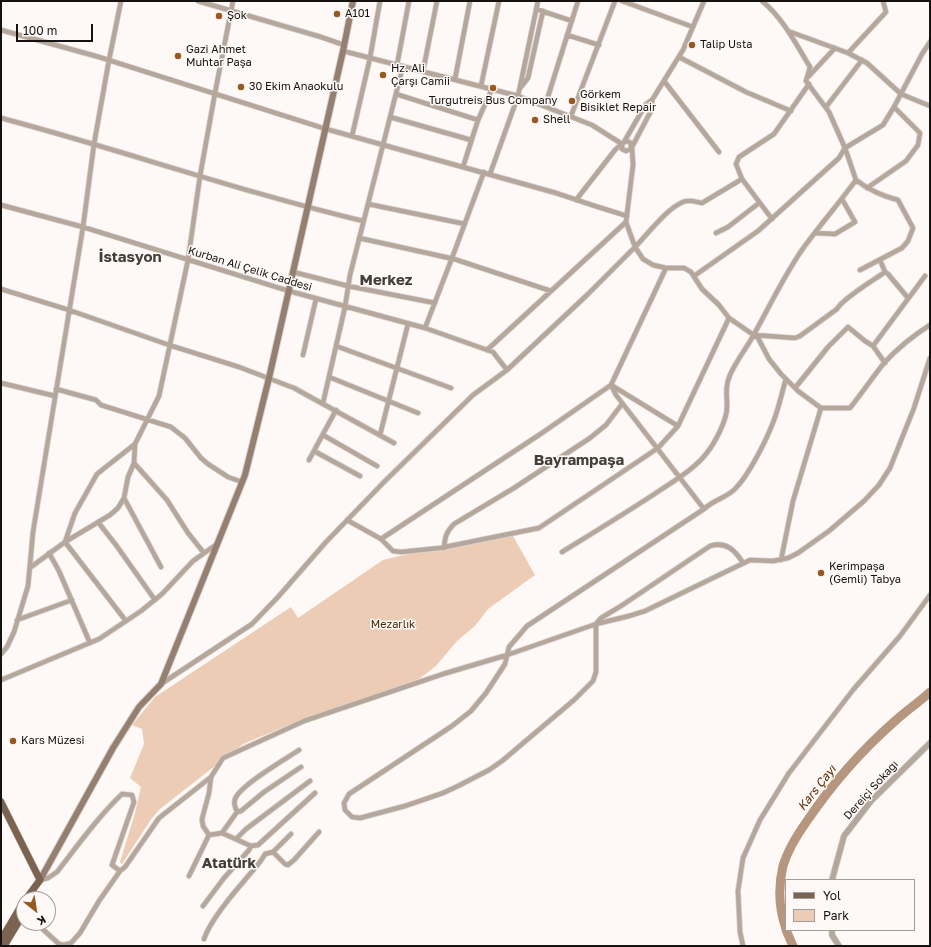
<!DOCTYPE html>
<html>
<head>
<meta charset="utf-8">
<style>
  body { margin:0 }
  #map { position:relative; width:931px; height:947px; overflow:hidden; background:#fef9f6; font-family:"Golos Text",sans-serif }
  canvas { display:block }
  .frame { position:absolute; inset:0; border:2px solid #15120f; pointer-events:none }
  .legend { position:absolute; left:785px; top:879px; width:130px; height:52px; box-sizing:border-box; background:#fef9f6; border:1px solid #a19d9a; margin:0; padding:5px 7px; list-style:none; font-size:12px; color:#15120f }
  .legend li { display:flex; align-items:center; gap:8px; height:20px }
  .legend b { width:20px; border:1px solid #a19d9a }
  .north { position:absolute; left:16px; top:891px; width:40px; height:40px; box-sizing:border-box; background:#fef9f6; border:1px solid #a19d9a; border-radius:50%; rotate:150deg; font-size:11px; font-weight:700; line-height:16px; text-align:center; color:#15120f }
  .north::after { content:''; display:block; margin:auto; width:14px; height:18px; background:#985921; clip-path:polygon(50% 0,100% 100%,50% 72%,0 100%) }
  .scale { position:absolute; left:16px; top:24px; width:77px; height:18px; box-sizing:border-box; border:2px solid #15120f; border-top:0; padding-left:5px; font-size:12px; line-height:14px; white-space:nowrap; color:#15120f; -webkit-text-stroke:3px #fef9f6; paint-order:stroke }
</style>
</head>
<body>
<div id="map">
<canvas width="931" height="947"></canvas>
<div class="frame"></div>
<ul class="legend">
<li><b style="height:5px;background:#7c6250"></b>Yol</li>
<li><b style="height:11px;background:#edccb5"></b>Park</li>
</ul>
<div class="north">K</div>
<div class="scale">100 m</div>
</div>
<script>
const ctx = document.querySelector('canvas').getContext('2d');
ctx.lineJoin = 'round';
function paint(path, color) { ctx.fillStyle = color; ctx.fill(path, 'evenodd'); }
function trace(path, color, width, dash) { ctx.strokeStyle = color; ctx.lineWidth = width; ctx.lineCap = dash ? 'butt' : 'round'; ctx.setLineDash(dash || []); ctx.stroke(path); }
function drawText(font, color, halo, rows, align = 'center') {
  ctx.font = font + ' "Golos Text",sans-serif'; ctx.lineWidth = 3; ctx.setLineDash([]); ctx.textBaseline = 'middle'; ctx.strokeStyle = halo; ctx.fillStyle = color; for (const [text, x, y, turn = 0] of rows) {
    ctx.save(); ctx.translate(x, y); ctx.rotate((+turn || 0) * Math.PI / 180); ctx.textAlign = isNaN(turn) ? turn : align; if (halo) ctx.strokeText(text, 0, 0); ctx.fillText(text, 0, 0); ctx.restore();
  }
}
paint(new Path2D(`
  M513 536 535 575 488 609 475 626 457 641 436 666 419 679 284 727 243 744 160 809 152 818 122 864 120 862 135 813 141 787 130 778 144 744 142 729 132 725 155 697 291 607 298 618 383 560 412 553 444 549Z`), '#edccb5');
trace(new Path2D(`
  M786 929C779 909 778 887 783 866 788 849 797 835 807 821 832 784 862 750 895 721 906 711 919 702 930 692
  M786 930 793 946`), '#b7967f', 9);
const minor = new Path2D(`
  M198 1 321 37 344 45
  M622 1 693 27
  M704 1 683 50 652 100V109L632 147 633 165 626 222 635 247C648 234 666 209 683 202 689 199 696 202 702 203L742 179
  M536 9 572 21
  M1 30 99 57 326 129 556 193 595 206 627 216
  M788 31 848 53 867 63 901 94 930 106
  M567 35 599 45
  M343 51 518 96 592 125 622 144V149L626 151 631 149V143L627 141C622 143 618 147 615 150L576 200
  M848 53 886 12 883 1
  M679 57 746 92 791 111
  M397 65 409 1
  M423 71 437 1
  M809 76 835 48
  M455 79 470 1
  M664 81 719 152
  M481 86 499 1
  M521 87 528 78 543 11
  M396 94 478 120
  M545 106 578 1
  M826 107 862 60
  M571 116 615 1
  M390 117 471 140
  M1 118C122 150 241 192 363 221
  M352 136 370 58 380 1
  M624 142 646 104 652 100
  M463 167 478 120 492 89
  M490 174 518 96 538 1
  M856 180C869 190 882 196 898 200L913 228 908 241 902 248 860 270
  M867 188 906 161 918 145 920 133 894 107
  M368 204 465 224
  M1 205 83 227 289 291 425 328 493 352 507 370
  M772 219 742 179 736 164 739 157 774 134 809 84
  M716 233 728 227 759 203
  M815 233 835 234 855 222 842 199
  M359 238 454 259 551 291
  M880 260 885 272 888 274 908 298
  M293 272 348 286 435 303
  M694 276 758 231 839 158 845 148 883 125 894 107 922 54 930 42
  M1 289 69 310 169 345 239 367 294 388 394 443
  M425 328 452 258 484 172
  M754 335 795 338 800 336 837 309C842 299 874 280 885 272
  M336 346 451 388
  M873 346 925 276
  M487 350 626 222
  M303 355 316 299
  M329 377 418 413
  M1 383 55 396
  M611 385 616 395 704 509
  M611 385 678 426
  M795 388 828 347 848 327 865 341 873 346 885 363
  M56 389 96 400 101 405 171 427 185 438 201 458 208 464 228 477 242 482
  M323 403 345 307 350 275 403 66
  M323 435 377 466
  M380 435 408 324
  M314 451 360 476
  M309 460 336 410
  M134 463 167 500 188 533 204 553
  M124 498 161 567
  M347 520 381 539 393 551 401 552 440 548 539 528 658 448 678 426 729 318
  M98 522 116 545 155 600
  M381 539 542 433 611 385 666 268
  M444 548C445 537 446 532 454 524L514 488 590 438 606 425 622 404
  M562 552C596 531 629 511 662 489 677 479 695 468 706 454 715 443 727 420 727 407 727 395 725 386 730 375 736 361 746 349 753 336 770 306 784 275 804 247 821 224 839 203 856 180L845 148 829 112 806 81 810 67C796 44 783 18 762 1
  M49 553 59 571 90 643
  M781 560 793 501 821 408
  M743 563C735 550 726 541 710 546L621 606 601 618 596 624V672L593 681 574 700 502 761 489 770 458 786 443 793 405 806 360 818 352 817 345 810 344 803 349 794 452 726 471 711 486 693 505 664 509 647 527 626 704 509C715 499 726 498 735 489 749 475 767 439 774 420 779 407 782 392 786 379
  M31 567 65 542 75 513 97 474 135 444 159 396 188 260 200 176 215 93 233 1
  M17 620 72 600
  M126 621 65 542 110 515 118 508 124 498 128 477 134 463 135 444
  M1 654 7 647 14 632 28 586 33 532 83 227 94 144 109 60 121 1
  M1 680 99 639 141 611 162 594 193 561 217 544
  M161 684 252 624 278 597 326 542 384 482 473 395 507 370 586 296 635 247 643 259 653 265 666 268H684L691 272 702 289 719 305 729 318 758 338 769 359 781 374 798 391 821 408H850C862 393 872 378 884 363 897 349 914 335 930 325
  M237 812C235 807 233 802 236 797 244 783 284 760 299 750
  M222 833 237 812 241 811 264 792 301 767
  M209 835 222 833 251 846 258 845 315 793
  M209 835 203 826 202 819 209 793 211 777
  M236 839 246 829 310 781
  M273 852 285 864 288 865 294 860 319 832
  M265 854 273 852 291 834
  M189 876 209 835
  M40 880 48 878 57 872C78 845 98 817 122 794L132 795 134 802 112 865 120 871 125 867 159 818 211 777 223 758 304 721 443 674 507 655 596 624 629 616 645 611 750 560 773 561 788 558 798 553 829 531 864 501 879 485 890 468 914 408 930 358
  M203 906 224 878 249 850 251 846
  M36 923 59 944 64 945 71 943 80 933 99 901 120 871
  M204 939C210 921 231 896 244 881 251 872 260 864 265 854
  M743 946 740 932 738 891 743 858 760 820 789 773 853 690 900 636 930 595`);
const tertiary = new Path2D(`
  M832 880 844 836 871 801 930 743
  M832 930V935L839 946`);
const secondary = new Path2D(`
  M40 880 113 748 139 707 161 684 245 475 269 378 343 51 353 1`);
const primary = new Path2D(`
  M1 802 40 880
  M26 899 40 880
  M1 940 24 901
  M4 946 24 913`);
trace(minor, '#d9d4d1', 6);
trace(tertiary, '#d9d4d1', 7);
trace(secondary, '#d9d4d1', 8);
trace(primary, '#d9d4d1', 8);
trace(minor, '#b6a79c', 4.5);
trace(tertiary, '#b6a79c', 5.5);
trace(secondary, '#947f70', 6);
trace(primary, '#7c6250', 7);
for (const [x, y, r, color] of [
  [337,14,4,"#985921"],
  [219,16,4,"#985921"],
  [692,45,4,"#985921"],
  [178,56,4,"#985921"],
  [383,75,4,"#985921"],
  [241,87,4,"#985921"],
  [493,88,4,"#985921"],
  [572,101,4,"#985921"],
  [535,120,4,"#985921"],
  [821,573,4,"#985921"],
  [13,741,4,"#985921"]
]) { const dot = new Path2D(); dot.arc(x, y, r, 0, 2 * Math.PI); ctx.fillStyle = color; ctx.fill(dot); trace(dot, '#fef9f6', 1.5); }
drawText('11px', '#15120f', '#fef9f6', [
  ["A101",345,14],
  ["Şok",227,16],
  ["Talip Usta",700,45],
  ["Gazi Ahmet",186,50],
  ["Muhtar Paşa",186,63],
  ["Hz. Ali",391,69],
  ["Çarşı Camii",391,82],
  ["30 Ekim Anaokulu",249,87],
  ["Görkem",580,95],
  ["Bisiklet Repair",580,108],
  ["Turgutreis Bus Company",493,101,"center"],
  ["Shell",543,120],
  ["Kerimpaşa",829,567],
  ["(Gemli) Tabya",829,580],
  ["Kars Müzesi̇",21,741]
], 'left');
drawText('11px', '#15120f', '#fef9f6', [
  ["Kurban Ali Çelik Caddesi",250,269,17],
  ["Dereiçi Sokağı",871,790,-48]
]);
drawText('11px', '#482709', '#fef9f6', [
  ["Mezarlık",393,625]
]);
drawText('italic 12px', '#572b01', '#fef9f6', [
  ["Kars Çayı",817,788,-52]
]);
drawText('bold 15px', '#453d37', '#fef9f6', [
  ["İstasyon",130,257],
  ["Merkez",386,280],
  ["Bayrampaşa",579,460],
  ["Atatürk",229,863]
]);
</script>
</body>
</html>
